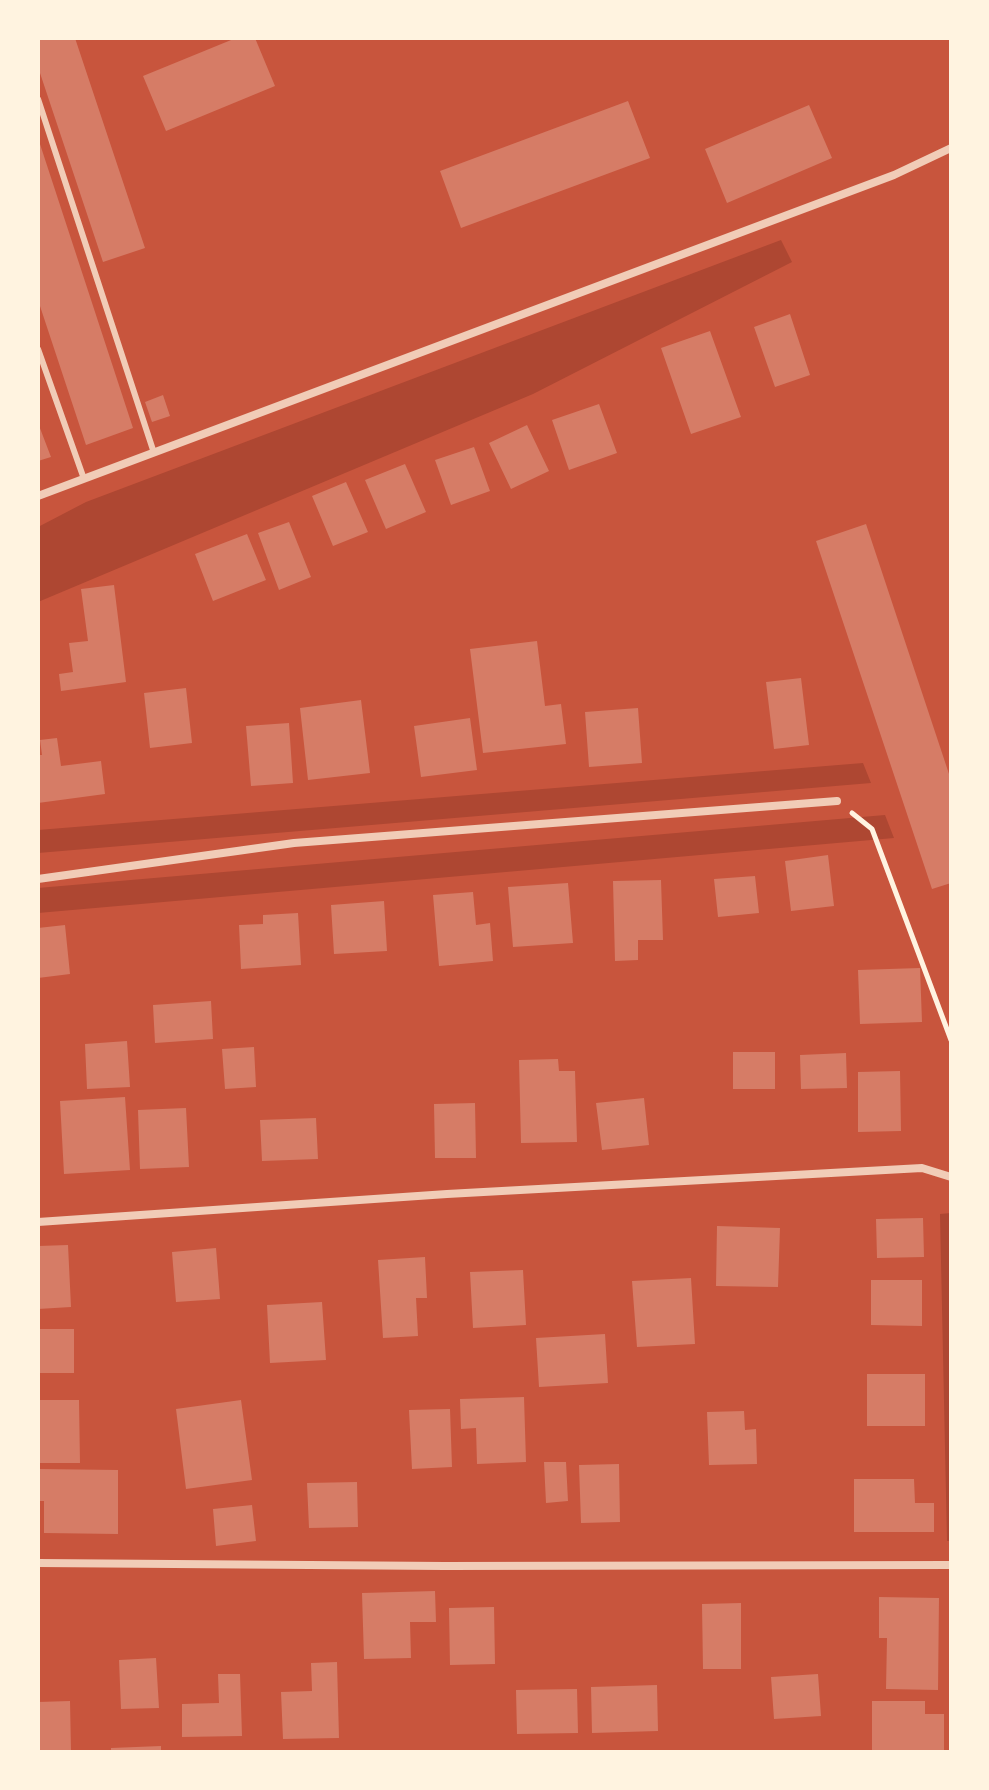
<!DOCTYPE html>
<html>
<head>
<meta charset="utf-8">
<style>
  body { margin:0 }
  #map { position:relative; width:989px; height:1790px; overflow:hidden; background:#c8553d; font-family:Spectral,serif }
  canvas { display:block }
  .frame { position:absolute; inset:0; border:40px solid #fff3e0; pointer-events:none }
</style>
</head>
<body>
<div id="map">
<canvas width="989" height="1790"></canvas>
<div class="frame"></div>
</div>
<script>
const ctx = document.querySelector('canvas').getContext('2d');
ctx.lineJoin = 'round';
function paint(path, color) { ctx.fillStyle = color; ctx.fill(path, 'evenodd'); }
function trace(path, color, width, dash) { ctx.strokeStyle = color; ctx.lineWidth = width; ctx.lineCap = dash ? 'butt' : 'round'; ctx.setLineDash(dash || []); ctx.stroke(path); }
paint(new Path2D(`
  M781 240 792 262 533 394 38 602V527L86 502Z
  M863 763 871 783 38 853V830Z
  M885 815 894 838 38 913V888Z
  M951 1213V1541H947L940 1214Z`), '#ae4732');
paint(new Path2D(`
  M38 38H75L145 248 103 262 38 67Z
  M236 38H255L275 86 166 131 143 76Z
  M628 101 650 158 461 228 440 171Z
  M809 105 832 158 727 203 705 149Z
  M39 141 133 428 86 445 38 300Z
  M790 314 810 375 775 387 754 327Z
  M710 331 741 417 691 434 661 348Z
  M163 395 170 416 152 422 145 402Z
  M599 404 617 453 569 470 552 420Z
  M38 423 51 457 38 461Z
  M527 425 549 471 511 489 489 443Z
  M474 447 490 491 451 505 435 460Z
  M405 464 426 512 386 529 365 480Z
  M346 482 368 532 333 546 312 496Z
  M289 522 311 577 279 590 258 533Z
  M866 524 951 780V883L932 889 816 541Z
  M247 534 266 580 213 601 195 554Z
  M114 585 126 682 61 691 59 674 73 672 69 643 88 641 81 589Z
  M537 641 545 706 561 704 566 744 483 753 470 649Z
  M801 678 809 745 774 749 766 682Z
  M186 688 192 743 150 748 144 693Z
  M361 700 370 773 308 780 300 708Z
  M638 708 642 763 589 767 585 712Z
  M470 718 477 770 421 777 414 726Z
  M289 723 293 783 251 786 246 726Z
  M57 738 61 766 101 761 105 794 38 803V755H42L40 740Z
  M828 855 834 906 791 911 785 861Z
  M755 876 759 913 718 917 714 879Z
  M661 880 663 940H638V960L615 961 613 881Z
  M568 883 573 943 513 947 508 887Z
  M473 892 476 925 490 923 493 961 439 966 433 895Z
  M384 901 387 951 334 954 331 905Z
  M298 913 301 965 241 969 239 925 263 924V915Z
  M65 925 70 974 38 978V928Z
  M920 968 922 1022 860 1024 858 970Z
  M211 1001 213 1039 155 1043 153 1005Z
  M127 1041 130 1087 87 1089 85 1044Z
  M254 1047 256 1087 225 1089 222 1049Z
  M733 1052H775V1089H733Z
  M846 1053 847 1088 801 1089 800 1055Z
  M558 1059 559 1071H575L577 1142 521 1143 519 1060Z
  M900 1071 901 1131 858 1132V1072Z
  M125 1097 130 1170 64 1174 60 1101Z
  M644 1098 649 1145 602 1150 596 1103Z
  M475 1103 476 1158H435L434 1104Z
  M186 1108 189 1167 140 1169 138 1110Z
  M316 1118 318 1159 262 1161 260 1120Z
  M923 1218 924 1257 877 1258 876 1219Z
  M717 1226 780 1228 778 1287 716 1286Z
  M68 1245 71 1307 38 1309V1246Z
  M216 1248 220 1299 176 1302 172 1252Z
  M425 1257 427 1298H416L418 1336 383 1338 378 1260Z
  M523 1270 526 1325 473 1328 470 1272Z
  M691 1278 695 1344 637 1347 632 1281Z
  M871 1280H922V1326L871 1325Z
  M322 1302 326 1360 270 1363 267 1305Z
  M38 1329H74V1373H38Z
  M605 1334 608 1383 539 1387 536 1338Z
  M867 1374H925V1426H867Z
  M524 1397 526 1462 477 1464 476 1428 461 1429 460 1399Z
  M38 1400H79L80 1463H38Z
  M241 1400 252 1480 186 1489 176 1409Z
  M450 1409 452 1467 412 1469 409 1410Z
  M744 1411 745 1430 756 1429 757 1464 709 1465 707 1412Z
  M544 1462H566L568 1501 546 1503Z
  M619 1464 620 1522 581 1523 579 1465Z
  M38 1469 118 1470V1534L44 1533V1501H38Z
  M854 1479H914L915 1503H934V1532H854Z
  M357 1482 358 1527 309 1528 307 1483Z
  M252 1505 256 1541 216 1546 213 1509Z
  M435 1591 436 1622H410L411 1658 364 1659 362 1593Z
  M879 1597 939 1598 938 1690 886 1689 887 1638H879Z
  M741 1603V1669H703L702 1604Z
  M494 1607 495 1664 450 1665 449 1608Z
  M156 1658 159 1708 121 1709 119 1660Z
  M337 1662 339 1738 283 1739 281 1692 312 1691 311 1663Z
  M218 1674H240L242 1736 182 1737V1704L219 1703Z
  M818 1674 821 1716 774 1719 771 1677Z
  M657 1685 658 1731 592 1733 591 1687Z
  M577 1689 578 1733 517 1734 516 1690Z
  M70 1701 71 1752H38V1702Z
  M872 1701H925V1714H944V1752H872Z
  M161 1746V1752H111V1748Z`), '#d67c66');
trace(new Path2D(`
  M852 813 872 829 951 1040`), '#fff3e0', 5);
trace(new Path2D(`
  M38 99 154 453
  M38 349 84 479`), '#f1ccb7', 6);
trace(new Path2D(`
  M38 496 894 175 951 148
  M38 879 294 843 837 801
  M38 1222 447 1194 922 1168 951 1177
  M38 1563 445 1566 951 1565`), '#f1ccb7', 8);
</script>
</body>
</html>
